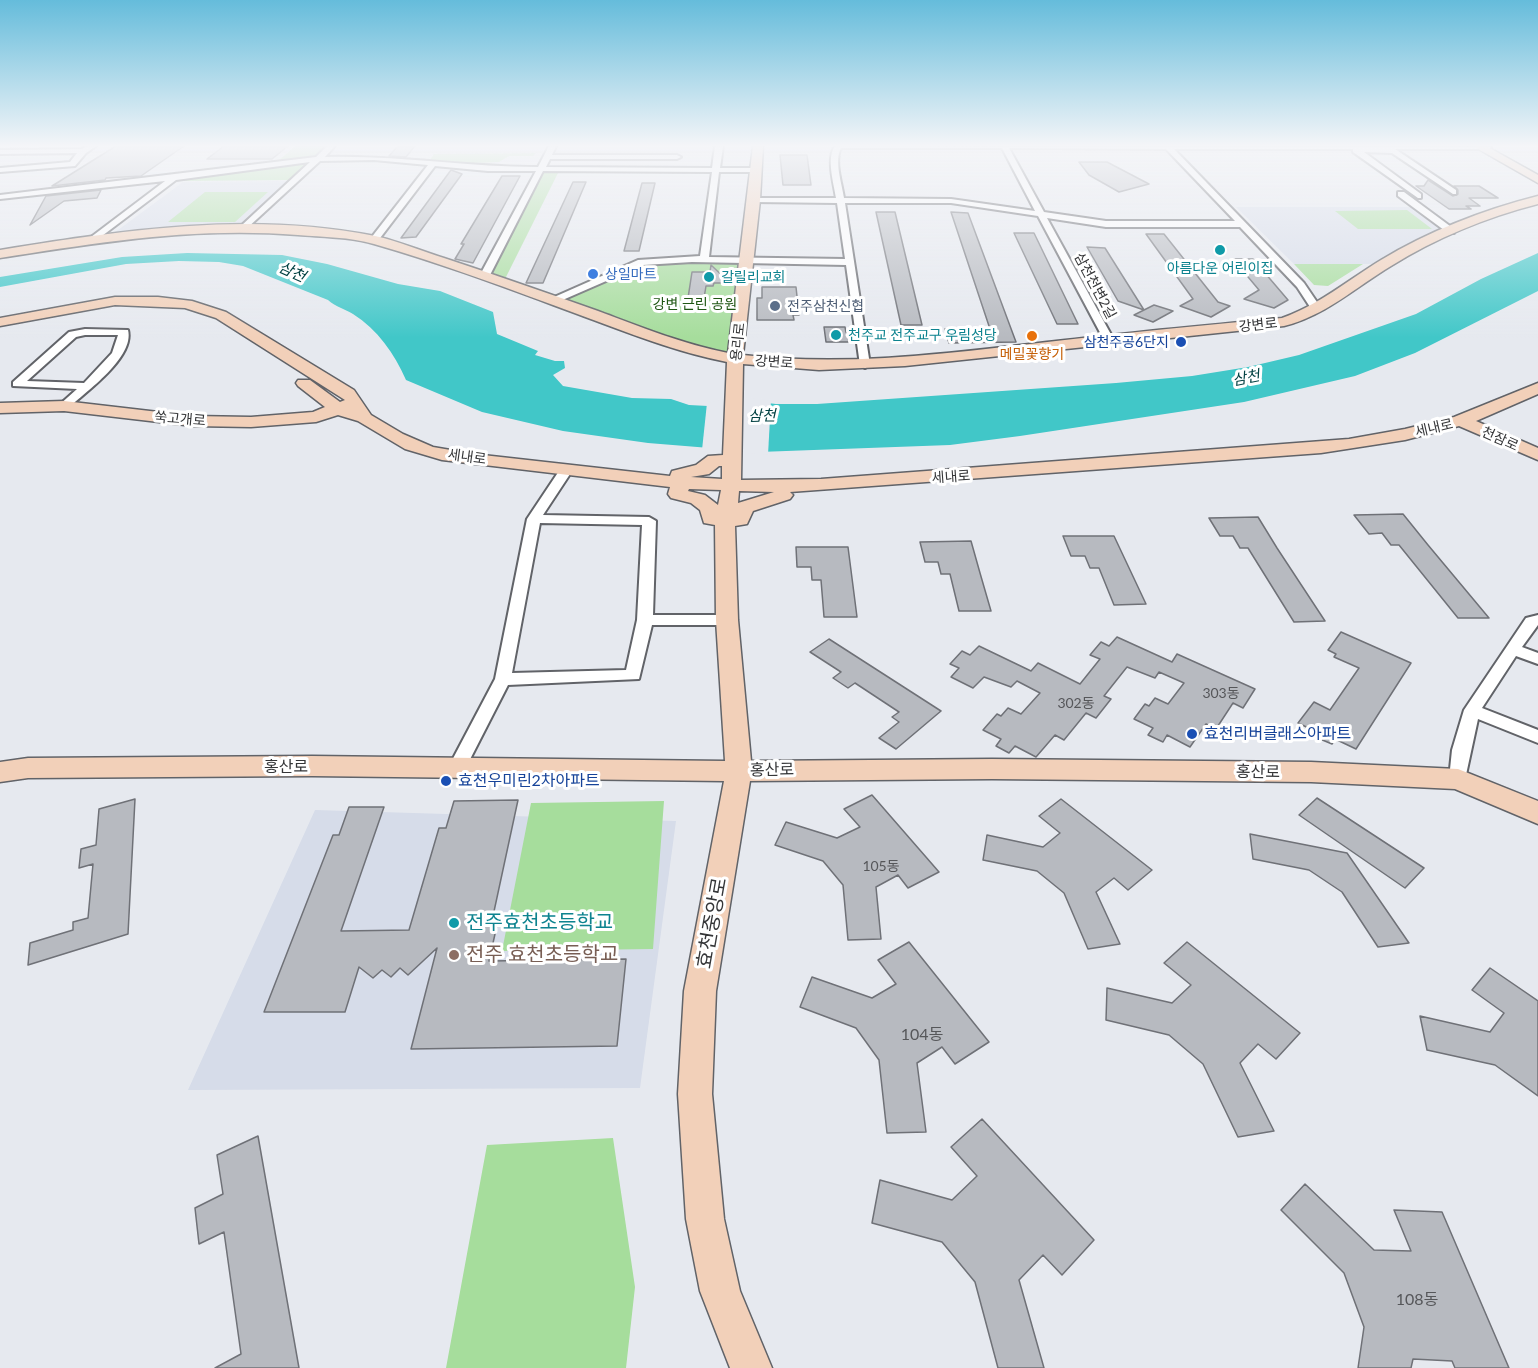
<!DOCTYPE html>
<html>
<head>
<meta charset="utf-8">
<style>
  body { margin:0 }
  canvas { display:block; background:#e6e9ef }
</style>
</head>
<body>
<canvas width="1538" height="1368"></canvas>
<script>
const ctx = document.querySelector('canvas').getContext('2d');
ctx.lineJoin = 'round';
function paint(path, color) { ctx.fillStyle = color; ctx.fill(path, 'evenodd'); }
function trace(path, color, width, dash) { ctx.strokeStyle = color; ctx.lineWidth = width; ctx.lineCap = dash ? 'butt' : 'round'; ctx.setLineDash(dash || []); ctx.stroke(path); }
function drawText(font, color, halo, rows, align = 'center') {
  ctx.font = font + ' Lato,"Noto Sans KR",sans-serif'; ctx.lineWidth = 6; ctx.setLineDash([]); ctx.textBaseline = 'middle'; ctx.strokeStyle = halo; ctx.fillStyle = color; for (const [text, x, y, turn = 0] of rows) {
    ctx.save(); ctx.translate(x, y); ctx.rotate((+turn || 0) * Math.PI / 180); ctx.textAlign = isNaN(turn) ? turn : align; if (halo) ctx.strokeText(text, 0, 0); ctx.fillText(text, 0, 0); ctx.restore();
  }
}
paint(new Path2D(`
  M291 181 243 225 114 233 183 182Z
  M1236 207H1412L1442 228 1375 264H1294Z
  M315 810 676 821 640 1088 188 1090Z`), '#d6dce9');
paint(new Path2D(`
  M295 146H327L315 157 279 160Z
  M536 153 533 156H509L499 162 472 163 468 168 428 163 434 154Z
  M306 162 310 163 291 180 177 181 181 178Z
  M544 173H558L505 279 491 274Z
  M205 192H268L235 222H168Z
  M1407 210 1432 229H1358L1335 211Z
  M747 260 735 359 555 300 641 262Z
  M1294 264H1363L1328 286 1314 285Z
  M664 801 653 949 502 951 531 803Z
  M613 1138 635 1287 626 1368H446L487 1145Z`), '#a6dd9c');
paint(new Path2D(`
  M187 253 282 255 327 264 398 284 440 291 493 312 497 334 538 351 535 355 555 361H564L565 368 553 375 563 386 632 398 671 399 689 405 708 406 734 399 776 404H817L1116 383 1192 376 1248 367 1299 355 1416 314 1481 279 1538 253V291L1415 353 1355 376 1244 402 1020 436 950 445 759 452 648 443 563 431 482 412 406 380C394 353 378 330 353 314 345 309 336 307 328 300L243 266 219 262 179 261 126 264 0 287V277L122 257Z`), '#41c7c8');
paint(new Path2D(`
  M734 396 771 400 768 455 702 450 707 403Z`), '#e6e9ef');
const building = new Path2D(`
  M116 146H184L141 176 106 178 105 180 52 186Z
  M224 146H288L272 159H207Z
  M398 146H415L406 157 389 156Z
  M780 155H807L811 185H783Z
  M1079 162H1107L1149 184 1119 192 1089 175Z
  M451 170 462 174 416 237 401 238Z
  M502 176H520L473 263 455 259 464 244H461Z
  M1428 180 1453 196 1458 194V190L1454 186H1479L1498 198H1469L1480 206H1466L1471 209H1449L1416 186H1424Z
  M573 182H586L552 262 543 283H526Z
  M642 183H655L639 251H624Z
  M101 190 97 198 64 201 30 225 46 196Z
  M876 212H895L922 325H901Z
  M951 212 968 213 1016 342 949 343 945 329H990Z
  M1014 233H1034L1078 324H1057Z
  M1146 234H1164L1218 302 1230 306 1211 317 1180 306 1193 299Z
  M1087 247 1105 248 1144 310 1154 305 1173 311 1153 322 1134 315 1144 310 1118 301Z
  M1233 259H1253L1288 300 1274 308 1244 299 1259 290Z
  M711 265 730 283H714L713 286H706L704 298H688L692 272H710Z
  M762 287H796L799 315H793L794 320H757V298H762Z
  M824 327H845L846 332 854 337 855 342H826Z
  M1403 514 1428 545 1489 618H1458L1399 545H1391L1382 533 1369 534 1354 515Z
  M1258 517 1277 548 1325 621 1294 622 1248 548H1240L1233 536H1220L1209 518Z
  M1063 536H1114L1146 604 1114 605 1099 568H1090L1085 556H1071Z
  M971 541 980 573 991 611H959L950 574H941L938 562H925L920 542Z
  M796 547H848L857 617H824L821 580H812L811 567H797Z
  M1341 632 1411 663 1356 749 1335 739 1332 744 1320 739 1323 735 1298 723 1314 702 1330 710 1359 668 1334 657 1336 654 1328 650Z
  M1117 637 1172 662 1177 654 1255 689 1243 708 1233 703 1216 729 1206 724 1190 747 1167 735 1163 742 1148 735 1153 728 1134 719 1145 704 1149 706 1155 698 1168 704 1184 683 1159 672 1155 678 1127 667 1104 696 1111 699 1096 718 1086 713 1064 740 1055 735 1036 757 1015 746 1009 753 996 746 1001 739 983 730 997 714 1001 716 1008 708 1021 714 1040 693 1017 681 1011 687 984 677 973 688 951 677 959 668 950 664 962 651 970 655 979 646 1031 671 1038 663 1080 684 1100 659 1090 655 1101 642 1109 646Z
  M829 639 941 711 896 749 879 738 899 722 892 717 899 712 855 683 848 688 833 678 841 672 810 652Z
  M872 795 939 872 908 888 898 875 876 887 881 939 848 940 843 885 823 861 775 845 786 822 837 838 860 827 844 809Z
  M1317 798 1424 868 1405 888 1299 815Z
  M135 799 128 934 28 965 30 943 73 930V922L88 918 93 864 79 868 81 849 96 845 99 809Z
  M1061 799 1152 870 1128 890 1114 878 1096 892 1120 944 1088 949 1064 893 1037 871 983 860 987 835 1043 847 1060 833 1039 816Z
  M518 800 493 916H499L489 961 626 959 617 1046 411 1049 437 948 408 975 400 968 391 977 382 970 373 978 359 967 345 1012H264L333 835H339L349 807H384L341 931 409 930 439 828H446L454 801Z
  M1250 834 1347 853 1409 943 1378 947 1342 892 1309 870 1253 859Z
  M909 942 989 1042 955 1064 942 1047 917 1063 926 1132 887 1133 879 1060 856 1028 800 1007 812 977 872 998 896 984 878 960Z
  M1187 942 1300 1033 1276 1059 1258 1044 1240 1063 1274 1131 1238 1137 1203 1064 1169 1035 1106 1020 1107 988 1172 1003 1191 985 1164 963Z
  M1490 968 1538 1001V1096L1495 1065 1427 1050 1420 1016 1490 1032 1504 1013 1472 990Z
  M982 1119 1094 1240 1062 1275 1043 1255 1019 1280 1044 1368H998L975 1282 942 1242 872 1223 880 1180 952 1200 977 1176 951 1147Z
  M258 1136 299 1368H215L241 1354 224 1232 199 1244 195 1208 223 1194 217 1155Z
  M1305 1184 1374 1250 1411 1251 1394 1210 1442 1212 1509 1368H1455L1452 1361 1413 1359 1411 1368H1358L1364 1327 1344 1273 1281 1210Z`);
paint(building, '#b7bac0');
trace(building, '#6f7177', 1.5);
const street = new Path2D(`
  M87 146H96L86 153 75 166 0 172V168L70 162 77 153 0 154V150L82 149Z
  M327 146H335L325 157C396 155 467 167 538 167L549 146H556L552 155H677L681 157 677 159H550L546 167 712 168 715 146H723L720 168H756L760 170 756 172H719L709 257 845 259 837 203 754 202 750 200 754 198H836C834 184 826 158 835 146L1491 147 1487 149H1395L1456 190V194H1453L1392 153 1364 152 1421 194V198H1418L1353 152V149H1174L1304 283 1321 308 1312 310 1297 287 1240 227H1106L1047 218 1114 340 1109 343 1104 340 1038 216 951 203H845L870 365 865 368 860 365 846 265 692 262 643 265 558 302H552V298L638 260 700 256 712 172 543 171 490 275 485 278 480 275 536 171H488L435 166 377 242 374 243 370 240 371 238 428 165 374 160 320 161 245 230 242 229V225L310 162 176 180 94 242 91 241V237L165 181 0 199V195L316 157ZM841 148H1002L1035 211 951 199 844 198C842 184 834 161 841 148ZM1009 148 1166 149 1235 221H1106L1044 212Z
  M1398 192H1404L1454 229V233H1448L1398 196Z
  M85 329 128 330C135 357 86 392 68 408H60L58 406 77 389 13 386V382L69 332ZM85 335H118L112 353 84 383 27 381 76 337Z
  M566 467 572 471 543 515 649 517 656 521 653 615H727L735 620 727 625H652L639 679 508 685 463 773 457 775 451 773 448 768 495 679 527 519 561 468ZM540 523 642 525 637 620 626 670 512 673Z
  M1538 615V625L1522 647 1538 653V664L1516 656 1482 708 1538 730V743L1478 719 1464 784 1458 786 1452 784 1449 779 1452 750 1464 710 1526 618Z`);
const secondary = new Path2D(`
  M753 146H763L760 200 743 355C848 367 952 353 1056 341 1131 332 1207 325 1282 318 1319 305 1348 280 1381 260 1429 231 1483 210 1538 196V204C1487 217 1436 238 1391 266 1356 287 1325 316 1284 326L905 366 819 370 743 364 741 480 821 479 1349 439 1405 429 1454 417 1538 383V394L1476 421 1538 448V460L1459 426 1405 440 1321 453 790 492 793 495 790 499 753 511 747 524 735 526 738 620 751 761 992 759 1311 762 1458 769 1538 801V824L1455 789 1311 782 992 779 750 781 716 991 712 1094 724 1219 740 1291 772 1368H730L700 1291 686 1219 678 1094 684 991 724 781 312 776 28 778 0 782V762L28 758 312 756 725 761 716 620 715 525 704 523 700 510 691 503 671 498 668 494 670 487 442 460 405 449 358 421 338 415 316 422 251 427 193 426 64 411 0 413V403L64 401 193 416 251 417 313 412 325 407 298 386 296 383 298 380H310L340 402 345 400 216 318 185 308 115 305 0 326V318L115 297H158L192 301 226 312 354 390 371 415 403 434 433 447 474 454 670 476 672 471 696 465 708 456 723 455 727 362C676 352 629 333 580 315 512 290 444 264 374 244 350 237 323 237 298 235 194 227 102 242 0 258V250C124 230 250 211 375 236 398 241 421 251 444 258 496 275 547 293 598 311 641 327 683 344 728 353ZM719 466H722V479L691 477 709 474ZM689 489 721 490 718 505 705 495 688 491ZM739 491 774 492 738 503Z
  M1473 146H1486L1538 175V183Z`);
trace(street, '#616368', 4);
trace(secondary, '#616368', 3);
paint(street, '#fff');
paint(secondary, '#f2d0b9');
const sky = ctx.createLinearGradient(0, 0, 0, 338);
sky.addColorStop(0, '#65bcdb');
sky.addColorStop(0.43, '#f4f5f8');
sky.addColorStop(1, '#f4f5f800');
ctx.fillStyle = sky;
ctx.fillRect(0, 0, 1538, 338);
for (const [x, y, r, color] of [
  [1220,250,6,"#0f9aa8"],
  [593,274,6,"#3f7fe0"],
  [709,277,6,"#0f9aa8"],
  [775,306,6,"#5c6f8a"],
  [836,335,6,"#0f9aa8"],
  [1032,336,6,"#e8710a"],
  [1181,342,6,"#1a4fb4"],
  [1192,734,6,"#1a4fb4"],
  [446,781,6,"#1a4fb4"],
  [454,923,6,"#0f9aa8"],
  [454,955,6,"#8d6e63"]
]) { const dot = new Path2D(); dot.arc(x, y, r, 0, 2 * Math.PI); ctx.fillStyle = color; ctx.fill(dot); trace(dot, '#fff', 2); }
drawText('14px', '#0d838f', '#fff', [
  ["아름다운 어린이집",1220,268,"center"],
  ["갈릴리교회",721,277],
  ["천주교 전주교구 우림성당",848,335]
], 'left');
drawText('14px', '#366cbe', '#fff', [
  ["상일마트",605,274]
], 'left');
drawText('14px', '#353638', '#fff', [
  ["삼천천변2길",1095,286,62],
  ["강변로",1258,325,-6],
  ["용리로",738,342,-84],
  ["강변로",774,362,4],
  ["쑥고개로",180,419,5],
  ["세내로",1434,428,-13],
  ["천잠로",1500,439,24],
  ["세내로",467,457,8],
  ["세내로",951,477,-4]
]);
drawText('14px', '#1f5613', '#fff', [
  ["강변 근린 공원",695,304]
]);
drawText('14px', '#4e5e75', '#fff', [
  ["전주삼천신협",787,306]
], 'left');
drawText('14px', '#164399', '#fff', [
  ["삼천주공6단지",1169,342]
], 'right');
drawText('14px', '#c56008', '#fff', [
  ["메밀꽃향기",1032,354]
]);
drawText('14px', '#56575a', null, [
  ["303동",1221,693],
  ["302동",1076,703],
  ["105동",881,866]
]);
drawText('italic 15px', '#024142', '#fff', [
  ["삼천",292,272,24],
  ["삼천",1246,378,-11],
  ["삼천",762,416,-1]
]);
drawText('16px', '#164399', '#fff', [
  ["효천리버클래스아파트",1204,734],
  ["효천우미린2차아파트",458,781]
], 'left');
drawText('16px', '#353638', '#fff', [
  ["홍산로",286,767],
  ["홍산로",772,770,-1],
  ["홍산로",1258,772,1]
]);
drawText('16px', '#56575a', null, [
  ["104동",922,1035],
  ["108동",1417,1300]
]);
drawText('20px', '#0d838f', '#fff', [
  ["전주효천초등학교",466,923]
], 'left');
drawText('20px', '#353638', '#fff', [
  ["효천중앙로",712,923,-80]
]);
drawText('20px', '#785e54', '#fff', [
  ["전주 효천초등학교",466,955]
], 'left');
</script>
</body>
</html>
